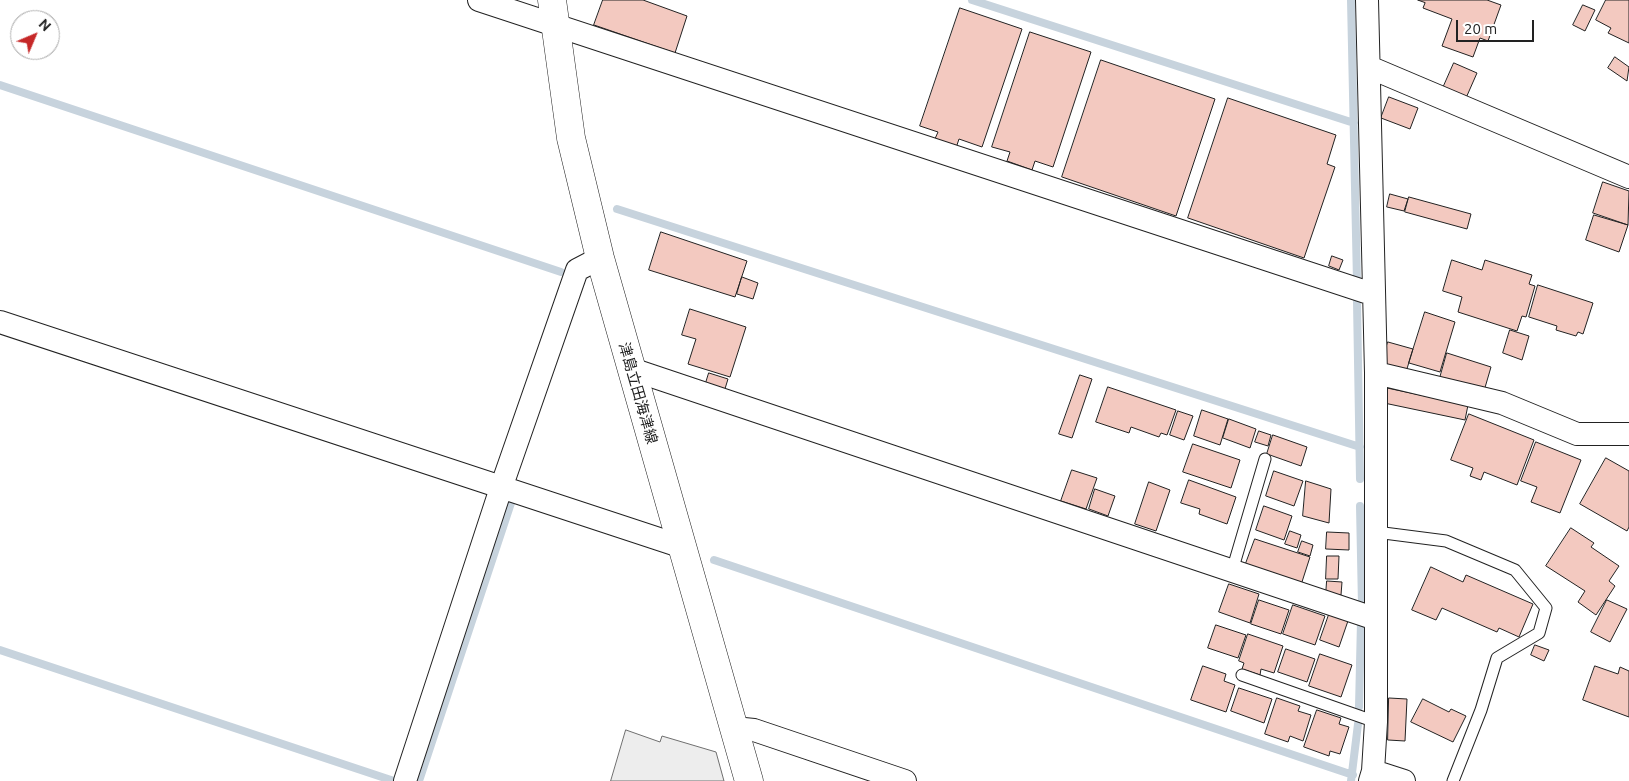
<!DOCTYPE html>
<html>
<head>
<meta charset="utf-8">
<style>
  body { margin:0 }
  #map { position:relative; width:1629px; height:781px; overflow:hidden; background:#fff; font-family:Ubuntu,sans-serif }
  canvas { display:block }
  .north { position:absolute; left:10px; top:10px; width:50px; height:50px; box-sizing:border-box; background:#fff; border:1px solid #a7a7a7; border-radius:50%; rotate:45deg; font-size:14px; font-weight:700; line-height:20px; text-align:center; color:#222 }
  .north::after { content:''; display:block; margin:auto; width:18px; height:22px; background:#c62828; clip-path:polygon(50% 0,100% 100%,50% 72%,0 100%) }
  .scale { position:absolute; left:1456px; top:20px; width:78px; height:22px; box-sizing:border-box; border:2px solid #222; border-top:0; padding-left:6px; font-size:15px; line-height:18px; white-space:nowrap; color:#222; -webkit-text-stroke:4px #fff; paint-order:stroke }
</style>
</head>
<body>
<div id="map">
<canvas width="1629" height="781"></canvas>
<div class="north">N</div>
<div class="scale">20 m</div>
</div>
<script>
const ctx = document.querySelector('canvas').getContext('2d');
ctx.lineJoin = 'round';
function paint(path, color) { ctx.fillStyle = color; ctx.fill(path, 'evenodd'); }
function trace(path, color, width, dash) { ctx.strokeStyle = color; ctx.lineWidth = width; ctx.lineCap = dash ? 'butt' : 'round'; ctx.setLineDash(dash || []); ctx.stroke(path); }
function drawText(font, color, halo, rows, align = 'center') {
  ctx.font = font + ' Ubuntu,"Noto Sans JP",sans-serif'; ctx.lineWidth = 4; ctx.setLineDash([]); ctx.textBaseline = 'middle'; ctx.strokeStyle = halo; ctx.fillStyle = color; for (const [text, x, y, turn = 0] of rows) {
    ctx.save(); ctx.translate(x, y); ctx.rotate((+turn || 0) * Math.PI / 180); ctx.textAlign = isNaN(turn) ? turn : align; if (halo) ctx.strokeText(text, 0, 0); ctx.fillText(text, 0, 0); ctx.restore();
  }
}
const parking = new Path2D(`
  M626 730 660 742 662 736 716 752 724 781H611Z`);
paint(parking, '#ededed');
trace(parking, '#6f6f6f', 1);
trace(new Path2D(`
  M972 0 1354 123
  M1351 0 1357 282
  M0 85 561 272
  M617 209 1360 447
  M1357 302 1360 479
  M1360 506 1362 606
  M714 560 1353 775
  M0 650 394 781
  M1359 707 1361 621
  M419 781 512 500
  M1351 781 1358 724`), '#c7d3dd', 8);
const building = new Path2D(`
  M603 0H643L687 16 675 53 594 25Z
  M1418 0H1487L1501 5 1488 41 1480 38 1473 57 1442 46 1452 19 1423 8 1425 3Z
  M1606 0H1629V43L1608 33 1611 28 1596 20Z
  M1583 5 1595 10 1585 31 1573 25Z
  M960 8 1022 29 982 147 959 139 956 148 934 141 938 132 920 126Z
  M1030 32 1091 52 1053 167 1035 161 1032 170 1007 161 1010 152 992 147Z
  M1615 57 1629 67 1627 81 1608 68Z
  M1101 60 1215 99 1176 216 1062 177Z
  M1454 63 1477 73 1466 98 1443 88Z
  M1389 97 1418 108 1410 129 1381 118Z
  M1228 98 1336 135 1327 164 1335 167 1304 258 1188 218Z
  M1603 182 1629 191 1628 225 1593 213Z
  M1390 194 1408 199 1404 211 1387 207Z
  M1409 197 1471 214 1467 229 1405 212Z
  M1594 215 1628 225 1619 252 1586 240Z
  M661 232 747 261 735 297 649 270Z
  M1332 256 1343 260 1339 270 1329 266Z
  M1452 260 1482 270 1485 260 1532 275 1529 284 1535 286 1526 317 1522 316 1517 331 1458 312 1462 297 1443 291Z
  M742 277 758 283 753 299 737 294Z
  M1538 285 1593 303 1583 334 1578 332 1576 336 1556 330 1557 326 1529 317Z
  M690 309 746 327 730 377 688 364 696 339 682 335Z
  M1425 312 1455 322 1440 372 1409 363Z
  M1510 330 1529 336 1522 360 1503 353Z
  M1388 342 1413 349 1406 372 1381 365Z
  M1447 353 1491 367 1484 391 1440 378Z
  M709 373 728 379 724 392 705 386Z
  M1080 375 1092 379 1072 438 1059 434Z
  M1108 387 1176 410 1167 435 1161 433 1159 437 1131 427 1129 433 1096 422Z
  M1387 388 1468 405 1465 420 1384 403Z
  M1202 410 1228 419 1220 445 1194 436Z
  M1178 411 1193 416 1184 440 1170 435Z
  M1469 414 1534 440 1517 485 1484 472 1481 480 1470 476 1473 468 1451 460Z
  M1229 419 1256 429 1250 448 1223 438Z
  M1259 431 1271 435 1268 446 1255 442Z
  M1273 435 1307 447 1301 466 1267 454Z
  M1536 442 1581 460 1560 513 1531 502 1537 487 1521 481Z
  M1193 444 1240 460 1231 488 1183 472Z
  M1606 458 1629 471V527L1627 531 1580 504Z
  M1072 470 1097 478 1086 509 1061 501Z
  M1274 471 1303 481 1294 506 1266 496Z
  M1189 480 1236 497 1227 524 1199 514 1200 509 1181 503Z
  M1306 481 1331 489 1329 523 1303 516Z
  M1149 482 1170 490 1156 531 1135 524Z
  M1095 489 1115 496 1108 516 1089 509Z
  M1264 506 1292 516 1284 540 1256 530Z
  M1571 528 1594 543 1591 547 1619 566 1609 581 1615 586 1596 615 1578 602 1585 591 1546 566Z
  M1290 531 1301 535 1297 548 1285 544Z
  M1327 532 1349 533V550L1326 549Z
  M1255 539 1310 557 1301 585 1245 566Z
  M1302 541 1313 545 1310 556 1298 552Z
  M1327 556H1339L1338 579H1326Z
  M1431 567 1463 582 1466 575 1533 604 1519 637 1499 628 1497 632 1442 608 1436 620 1412 610Z
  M1327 581 1342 582 1341 595H1326Z
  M1229 584 1259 594 1250 623 1219 612Z
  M1259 600 1289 610 1281 634 1251 624Z
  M1607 600 1627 609 1610 642 1591 632Z
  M1293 605 1325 616 1315 645 1283 634Z
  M1331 609 1350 615 1339 647 1320 640Z
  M1216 625 1246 635 1238 658 1208 648Z
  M1248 634 1283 646 1274 673 1261 669 1260 675 1242 669 1244 663 1239 661Z
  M1535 645 1549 650 1544 661 1531 655Z
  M1286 649 1315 659 1307 682 1278 672Z
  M1320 654 1352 665 1341 697 1309 686Z
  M1203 666 1226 674 1224 681 1235 685 1226 712 1191 700Z
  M1595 666 1618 674 1620 667 1629 671V717L1583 700Z
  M1239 688 1272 699 1264 723 1231 711Z
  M1277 698 1300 706 1298 711 1311 715 1303 741 1290 736 1288 742 1265 734Z
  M1389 698 1407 699 1405 741 1388 740Z
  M1423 699 1449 712 1451 709 1466 716 1453 742 1411 722Z
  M1317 710 1341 718 1339 724 1349 727 1340 754 1330 751 1329 756 1304 747Z`);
paint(building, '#f3c9c0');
trace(building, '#222', 1);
const service = new Path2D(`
  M1376 532 1446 541 1515 570 1546 608 1539 633 1497 658 1481 710 1453 781
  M1232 571 1265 459
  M1242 675 1376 722`);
const minor = new Path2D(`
  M479 0 1372 294
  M1367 0 1376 373V722L1373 771 1370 781
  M1369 67 1629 177
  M0 322 680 546
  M631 369 1376 619
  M1376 373 1502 403 1577 434H1629
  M734 728 754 730 905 781
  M1373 771 1404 781
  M405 781 501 488 577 270 600 258`);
const secondary = new Path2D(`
  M552 0 571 138 600 258 749 781`);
trace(service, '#222', 13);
trace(minor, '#222', 24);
trace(secondary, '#222', 29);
trace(service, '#fff', 11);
trace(minor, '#fff', 22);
trace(secondary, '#fff', 28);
drawText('15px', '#222', '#fff', [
  ["津島立田海津線",638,393,74]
]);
</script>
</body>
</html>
